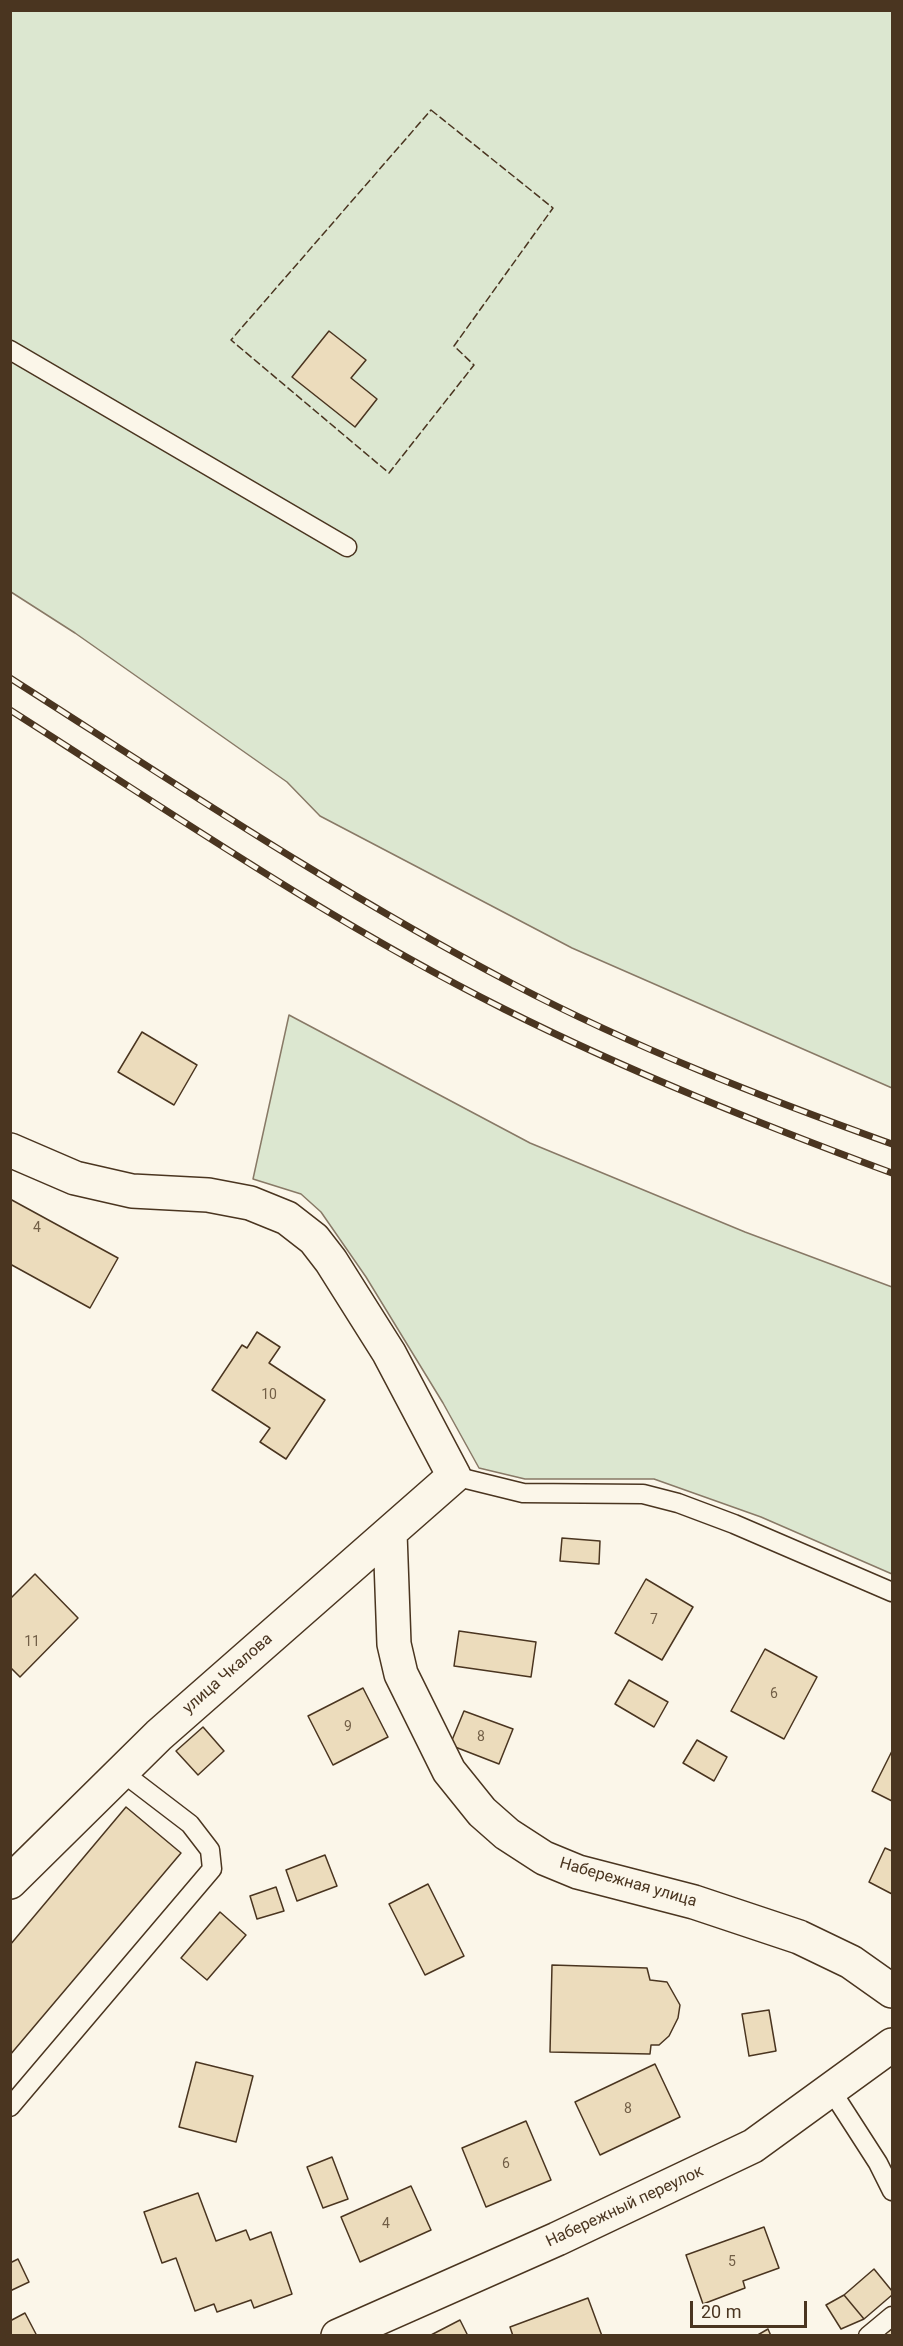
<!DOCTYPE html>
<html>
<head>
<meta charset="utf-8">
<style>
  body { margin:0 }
  #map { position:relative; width:903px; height:2346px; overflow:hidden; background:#fbf6e9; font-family:Roboto,sans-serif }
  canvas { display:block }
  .frame { position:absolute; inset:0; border:12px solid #4a3520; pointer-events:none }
  .scale { position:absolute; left:690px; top:2301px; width:117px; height:27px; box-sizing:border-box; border:3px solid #4a3520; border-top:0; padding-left:8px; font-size:18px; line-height:21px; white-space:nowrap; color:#4a3520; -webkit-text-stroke:4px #fbf6e9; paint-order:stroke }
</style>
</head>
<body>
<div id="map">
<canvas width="903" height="2346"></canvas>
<div class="frame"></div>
<div class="scale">20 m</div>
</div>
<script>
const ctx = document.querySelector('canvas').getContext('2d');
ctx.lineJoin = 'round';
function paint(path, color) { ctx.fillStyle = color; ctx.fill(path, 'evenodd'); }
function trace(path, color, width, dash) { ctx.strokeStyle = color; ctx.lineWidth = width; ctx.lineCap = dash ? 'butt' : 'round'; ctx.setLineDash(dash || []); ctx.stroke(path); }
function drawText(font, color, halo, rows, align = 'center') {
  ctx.font = font + ' Roboto,sans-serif'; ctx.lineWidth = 4.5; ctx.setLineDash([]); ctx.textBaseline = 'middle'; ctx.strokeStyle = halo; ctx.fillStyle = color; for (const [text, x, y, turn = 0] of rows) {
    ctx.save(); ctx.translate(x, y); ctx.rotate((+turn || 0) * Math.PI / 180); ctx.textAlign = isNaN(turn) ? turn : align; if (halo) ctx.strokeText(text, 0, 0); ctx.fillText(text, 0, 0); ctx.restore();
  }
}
const green = new Path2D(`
  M10 11H892V1088L572 948 320 816 287 782 75 633 11 592Z
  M289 1015 530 1143 745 1232 892 1287V1574L761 1517 654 1479H525L479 1468 443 1403 366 1277 321 1212 301 1194 253 1179Z`);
paint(green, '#dce7d0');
trace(green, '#887966', 1.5);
const building = new Path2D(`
  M329 331 366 360 351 378 377 399 355 427 292 377Z
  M142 1032 197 1065 174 1105 118 1072Z
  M10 1199 118 1258 90 1308 10 1264Z
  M257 1332 280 1347 269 1363 325 1400 286 1459 260 1442 270 1428 212 1390 242 1345 247 1348Z
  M562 1538 600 1541 599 1564 560 1561Z
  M35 1574 78 1618 20 1677 10 1667V1599Z
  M646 1579 693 1607 662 1660 615 1633Z
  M459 1631 536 1642 531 1677 454 1666Z
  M765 1649 817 1677 784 1739 731 1711Z
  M629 1680 668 1702 654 1727 615 1704Z
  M363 1688 388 1737 333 1765 308 1716Z
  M464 1711 513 1729 499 1764 450 1745Z
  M203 1727 224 1751 198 1775 176 1751Z
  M697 1740 727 1757 714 1781 683 1763Z
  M892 1751V1801L872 1791Z
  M126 1807 181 1853 10 2055V1945Z
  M885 1848 892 1851V1894L869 1882Z
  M325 1855 337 1886 297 1901 286 1870Z
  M428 1884 464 1956 425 1975 389 1904Z
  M276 1887 284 1911 257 1919 250 1896Z
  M220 1912 246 1935 207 1980 181 1958Z
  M552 1965 647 1968 650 1980 667 1982 680 2005 678 2018 669 2036 659 2045H651L650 2054 550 2052Z
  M769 2010 776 2051 749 2056 742 2014Z
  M196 2062 253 2076 236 2142 179 2127Z
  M655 2064 680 2117 600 2155 575 2102Z
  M526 2121 551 2180 486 2207 462 2148Z
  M332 2157 348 2199 323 2208 307 2167Z
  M411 2186 431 2230 360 2262 341 2217Z
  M198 2193 216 2241 246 2230 250 2240 271 2232 292 2294 254 2308 251 2300 217 2312 214 2304 195 2311 176 2258 162 2263 144 2212Z
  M764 2227 779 2268 743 2281 745 2288 703 2304 686 2255Z
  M18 2259 29 2282 10 2291V2263Z
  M874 2269 892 2291V2295L864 2319 844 2295Z
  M844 2295 864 2319 841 2329 826 2305Z
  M588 2298 602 2336H513L510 2327Z
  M25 2313 37 2336H10V2321Z
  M460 2320 468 2336H431V2335Z
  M768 2329 771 2336H756Z
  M892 2329V2336L882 2335Z`);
paint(building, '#ecdcbc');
trace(building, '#4a3520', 1.5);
const lane = new Path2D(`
  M10 350 347 547
  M454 1476 523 1493 643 1494 678 1503 734 1524 892 1592
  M831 2090 878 2163 892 2191
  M10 2107 212 1869 210 1850 190 1824 122 1772
  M868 2336 892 2316`);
const street = new Path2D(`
  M10 1150 75 1178 132 1191 208 1195 250 1203 287 1218 314 1239 331 1261 389 1353 454 1476 159 1735 10 1882
  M390 1533 394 1644 401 1674 449 1771 482 1812 507 1834 544 1858 578 1872 694 1902 799 1937 851 1962 892 1991
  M338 2336 557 2239 753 2146 892 2045`);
trace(lane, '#4a3520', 21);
trace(street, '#4a3520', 36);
trace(lane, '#fbf6e9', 18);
trace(street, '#fbf6e9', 33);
const rail = new Path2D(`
  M10 678C176 784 339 893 513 984 635 1048 764 1098 892 1144
  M10 710C172 813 332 923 504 1009 630 1072 760 1124 892 1173`);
trace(rail, '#4a3520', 7);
trace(rail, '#fbf6e9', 4.5, [14]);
trace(new Path2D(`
  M431 110 553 208 454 346 474 365 389 473 231 340Z`), '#4a3520', 1.5, [8, 3]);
drawText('14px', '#725f47', null, [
  ["4",37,1228],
  ["10",269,1395],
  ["7",654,1620],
  ["11",32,1642],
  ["6",774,1694],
  ["9",348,1727],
  ["8",481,1737],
  ["8",628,2109],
  ["6",506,2164],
  ["4",386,2224],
  ["5",732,2262]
]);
drawText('16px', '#4a3520', '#fbf6e9', [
  ["улица Чкалова",228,1674,-41],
  ["Набережная улица",628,1883,16],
  ["Набережный переулок",625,2207,-25]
]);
</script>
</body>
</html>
